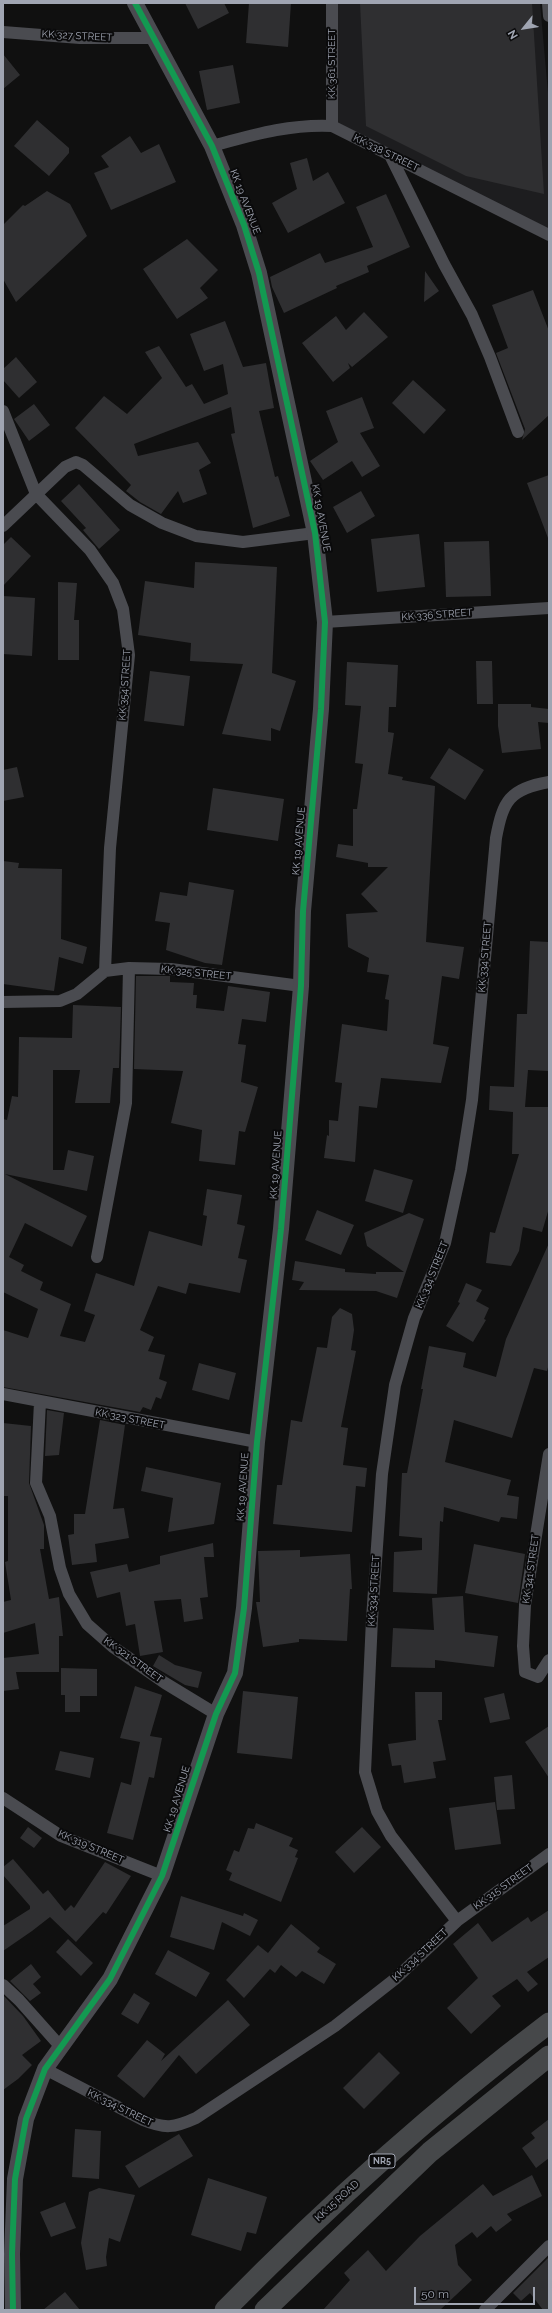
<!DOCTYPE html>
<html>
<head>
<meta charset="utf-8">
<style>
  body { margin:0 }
  #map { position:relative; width:552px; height:2313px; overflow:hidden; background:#101010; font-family:Raleway,sans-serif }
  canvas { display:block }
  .frame { position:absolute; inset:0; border:4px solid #a0a5b2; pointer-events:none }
  .north { position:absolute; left:504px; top:8px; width:40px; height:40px; -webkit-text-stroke:3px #0a0a0b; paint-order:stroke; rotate:240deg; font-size:11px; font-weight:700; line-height:16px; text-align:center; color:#a0a5b2 }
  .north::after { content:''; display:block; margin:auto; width:14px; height:18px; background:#a0a5b2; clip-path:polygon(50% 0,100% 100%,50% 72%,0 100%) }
  .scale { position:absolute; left:414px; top:2287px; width:121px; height:18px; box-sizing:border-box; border:2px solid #a0a5b2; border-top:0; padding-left:5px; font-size:12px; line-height:14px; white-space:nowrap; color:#a0a5b2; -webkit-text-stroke:3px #0a0a0b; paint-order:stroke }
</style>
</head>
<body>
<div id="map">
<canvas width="552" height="2313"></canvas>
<div class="frame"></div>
<div class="north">N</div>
<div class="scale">50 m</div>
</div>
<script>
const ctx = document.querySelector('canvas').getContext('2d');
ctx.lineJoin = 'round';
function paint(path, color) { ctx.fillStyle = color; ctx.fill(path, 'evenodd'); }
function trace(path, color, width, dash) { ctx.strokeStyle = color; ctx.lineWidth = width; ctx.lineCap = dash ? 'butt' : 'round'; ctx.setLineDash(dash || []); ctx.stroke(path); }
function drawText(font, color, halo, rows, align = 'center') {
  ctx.font = font + ' Raleway,sans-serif'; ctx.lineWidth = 4; ctx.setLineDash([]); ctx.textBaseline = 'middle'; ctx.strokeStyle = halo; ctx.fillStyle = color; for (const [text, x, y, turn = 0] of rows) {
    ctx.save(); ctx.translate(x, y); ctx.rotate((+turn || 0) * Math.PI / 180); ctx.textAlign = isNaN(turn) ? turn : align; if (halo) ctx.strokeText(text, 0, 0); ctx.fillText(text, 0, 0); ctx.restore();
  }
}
paint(new Path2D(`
  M336 3H540L549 104V230L332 126Z`), '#1d1d1f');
paint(new Path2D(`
  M185 3H224L229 13 198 29Z
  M249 3H291L288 47 246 43Z
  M360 3H532L544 194 466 176 366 126Z
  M3 54 20 75 3 89Z
  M233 65 240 103 207 110 199 71Z
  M37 120 69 148V153L49 176 14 146Z
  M130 136 141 153 159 144 176 182 111 210 94 173 109 167 101 156Z
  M307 158 313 181 328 172 345 203 288 233 272 203 297 189 290 163Z
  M47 191 70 204 87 236 16 302 3 279V225L23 205 25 206Z
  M386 194 410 247 367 266 369 272 336 286 337 288 284 313 272 287 270 277 320 253 325 263 373 247 356 207Z
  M187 239 218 270 200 288 208 298 177 319 143 269Z
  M425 271 439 291 424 302Z
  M533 290 549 331V415L522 440 525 429 496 353 508 348 492 305Z
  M364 312 388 337 352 367 348 363 350 368 333 382 302 343 336 316 346 330Z
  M225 321 243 367 266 363 274 408 259 411 275 477 278 476 290 516 253 528 231 434 235 433 231 407 134 444 138 456 198 442 211 463 199 470 207 494 183 503 178 491 161 514 140 502 126 491 131 485 75 428 104 396 127 414 162 378 145 352 159 346 186 387 192 384 204 404 228 394 223 364 204 371 190 334Z
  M16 357 37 382 19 398 3 380V369Z
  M413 380 446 410 424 434 392 403Z
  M362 397 374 428 360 433 380 466 362 477 352 461 323 480 310 461 338 442 326 411Z
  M34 404 50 425 29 441 14 419Z
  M549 475V538H548L527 483Z
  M79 484 120 530 99 549 83 530 86 528 61 501Z
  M361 491 375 516 347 533 333 507Z
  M419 534 425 587 377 592 371 539Z
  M11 537 31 556 3 586V545Z
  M489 541 491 596 446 597 444 542Z
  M195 562 277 567 272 673 296 681 280 731 271 728V741L222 734 243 664 190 661 191 643 138 635 145 581 194 588Z
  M58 582 77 583 74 620H79V660H58Z
  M3 596 35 598 32 656 3 654Z
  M476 661H492L493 704H477Z
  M347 662 398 665 396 707H389L388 732 394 733 388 774 403 777 402 780 435 786 426 942 464 947 459 979 442 976 433 1044 449 1047 441 1083 381 1078 377 1108 359 1106 355 1162 324 1158 327 1135 329 1136V1120L338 1121 342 1083 335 1082 342 1024 387 1031 389 1000 385 999 389 975 367 972 369 958 348 947 346 914 378 912 361 894 388 867H368V863L336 857 338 844 353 846V809H357L363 764 355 763 361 706 345 705Z
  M150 671 190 676 184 726 144 721Z
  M498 704H531V707L549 709V723L538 722 541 749 502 753 498 726Z
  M449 748 484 770 465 800 430 778Z
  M17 767 24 797 3 801V770Z
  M213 788 284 799 278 841 207 830Z
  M3 861 19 863 18 868 62 869 61 939 87 947 83 964 59 957 54 991 3 984Z
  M189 882 234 890 222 965 205 963 166 950 170 923 155 921 160 892 187 896Z
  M530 941 549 942V1071L528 1070 525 1107H549V1208L542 1232 523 1227 519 1251 511 1266 486 1263 490 1232 495 1233 519 1154H512L513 1112 489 1110 490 1086 514 1087 517 1014H527Z
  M136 976H170V982L194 983 193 995H197L196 1008 224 1011 228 986 270 992 266 1022 242 1019 238 1044 246 1045 241 1082 258 1087 245 1132 239 1131 235 1165 199 1161 202 1130 171 1123 183 1071 134 1069Z
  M73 1005 121 1007 119 1068H113L110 1103H75L80 1070H53V1170H64L68 1150 94 1156 87 1191 5 1174 87 1216 72 1247 25 1223 9 1257 24 1265 21 1271 43 1282 40 1290 71 1304 60 1336 85 1342 95 1315 84 1311 96 1273 134 1286 149 1231 202 1246 207 1216 203 1215 207 1189 242 1195 237 1224 245 1226 238 1258 247 1260 240 1293 189 1283 186 1294 158 1286 140 1330 154 1337 148 1351 165 1355 159 1379 167 1382 161 1399 156 1397 151 1410 143 1407 140 1412 3 1387V1330L28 1338 38 1309 3 1292V1119L7 1120 12 1096 18 1097 19 1037 72 1038Z
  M374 1169 413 1180 403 1213 365 1201Z
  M317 1210 354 1225 341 1255 305 1240Z
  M409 1213 424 1219 397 1298 376 1291 299 1290 304 1282 292 1280 295 1261 345 1269V1272L376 1274V1272H404L367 1246 364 1233Z
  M549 1243V1364L547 1371 534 1368 512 1438 454 1420 445 1462 511 1480 507 1495 519 1497 517 1519 501 1517 499 1522 444 1507 443 1522 440 1521 437 1594 393 1592 394 1552 422 1550V1538L399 1536 402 1473H407L423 1389H421L429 1346 466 1353 463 1367 496 1377 506 1339Z
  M466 1283 482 1290 476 1301 489 1308 484 1319 486 1320 473 1342 446 1326 460 1303 458 1302Z
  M340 1308 352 1314 354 1330 351 1350 356 1351 341 1427 348 1428 343 1465 367 1468 365 1487 356 1486 352 1532 273 1524 277 1485H282L291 1420 302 1422 317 1347 327 1348 332 1317Z
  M199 1363 236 1373 229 1400 192 1390Z
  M47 1410 64 1413 59 1455 45 1456Z
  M100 1420 125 1425 113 1509 124 1508 129 1538 95 1544 97 1562 72 1565 68 1535 74 1534V1514H85Z
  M3 1423 31 1426 29 1483 44 1525V1549H40L49 1599 59 1597 63 1636H59V1672H16L19 1689 3 1691V1658L39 1654 35 1623 3 1633V1602L11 1600 5 1562 8 1561V1496H3Z
  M146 1467 221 1483 214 1524 168 1532 173 1498 141 1491Z
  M213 1543 214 1557H204L208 1597 200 1598 203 1619 184 1622 181 1599 154 1601 163 1652 140 1656 135 1624 126 1626 120 1592 97 1598 90 1572 127 1564 129 1572 160 1564V1556Z
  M474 1544 525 1554 518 1603 465 1593Z
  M300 1550V1557L350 1554 352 1589H350L347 1641 299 1639V1642L263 1647 256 1602H260L258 1551Z
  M463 1596 465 1632 498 1636 494 1667 435 1660V1668L391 1667 393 1628 434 1630 432 1598Z
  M159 1655 175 1665 202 1672 198 1688 185 1685 153 1666Z
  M61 1668 97 1669V1696H80V1712H65V1695H61Z
  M135 1686 162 1695 150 1736 162 1738 154 1778 149 1777 133 1840 107 1833 121 1782 131 1785 140 1742 120 1738Z
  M243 1691 298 1697 292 1759 237 1753Z
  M415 1692H442V1720H438L446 1760 433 1762 436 1778 404 1783 401 1765 392 1766 388 1744 416 1740Z
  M504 1693 510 1719 490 1723 484 1698Z
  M549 1726V1778L525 1742Z
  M60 1751 94 1758 90 1778 55 1770Z
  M512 1775 515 1809 497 1810 494 1777Z
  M495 1802 501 1844 455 1850 449 1808Z
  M256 1823 293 1838 289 1846 298 1850 295 1857 298 1858 281 1902 229 1880 232 1873 226 1870 234 1850 239 1852 248 1828 254 1829Z
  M28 1827 42 1838 34 1848 20 1838Z
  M362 1827 381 1847 354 1873 335 1852Z
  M13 1859 43 1894 48 1890 65 1911 71 1905 74 1908 105 1862 131 1876 106 1914 103 1912 76 1942 50 1917 32 1931 3 1951V1926L30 1909V1906L3 1875V1867Z
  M181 1896 243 1916 244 1913 258 1920 250 1936 222 1922 214 1950 170 1937Z
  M549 1910V1957L527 1972 538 1984 528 1992 517 1979 492 1996 501 2006 471 2034 447 2008 478 1978 453 1944 478 1923 492 1942 528 1917 531 1922Z
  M291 1924 320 1948 317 1952 336 1964 324 1984 302 1971 296 1977 281 1965 275 1973 270 1969 244 1998 226 1980 258 1945 268 1953Z
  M68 1939 93 1963 81 1976 56 1952Z
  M168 1950 210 1973 196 1997 155 1974Z
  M31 1964 41 1977 33 1984 41 1993 30 2001 10 1981Z
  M134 1993 150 2003 138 2024 121 2014Z
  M3 1995 23 2016 41 2041 22 2055 32 2065 18 2079 3 2090Z
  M228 2000 250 2025 196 2074 179 2055 144 2098 117 2076 147 2040 165 2054 161 2061Z
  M379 2052 400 2073 364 2109 343 2088Z
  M549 2119V2158L536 2168 522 2148 535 2138 531 2133Z
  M75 2129 101 2131 99 2179 72 2177Z
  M179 2134 193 2156 139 2188 125 2166Z
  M532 2175 542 2196 507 2214 512 2220 496 2232 491 2226 477 2238 472 2232 455 2245 458 2265 472 2280 440 2310H323L350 2280 344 2273 368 2250 386 2271 420 2236 483 2184 493 2196Z
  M208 2178 267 2197 256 2234 247 2232 241 2251 191 2235Z
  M99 2188 135 2195 120 2242 109 2238 106 2257 107 2266 86 2270 81 2243 89 2192Z
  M65 2202 76 2228 51 2237 40 2212Z
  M549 2257V2310H543L530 2293 521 2301 513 2293Z
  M65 2292 80 2310H43Z`), '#2f2f31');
trace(new Path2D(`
  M332 3V126
  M548 3 549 16
  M3 32 80 38H152
  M212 146C253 135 289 124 332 126L549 235
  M390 155 444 264 472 315 490 357 518 432
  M3 411 36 494 90 550 113 583 123 609 129 655 110 848 105 971
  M3 526 65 467 76 462 83 465 130 505 162 523 196 536 243 542 315 533
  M325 622 549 608
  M3 1002 60 1001 77 994 105 971 129 968 171 969 301 986
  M97 1257 126 1103 129 968
  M3 1394 257 1442
  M40 1402 36 1483 50 1516 60 1568 69 1594 87 1624 113 1647 165 1683 216 1714
  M549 1454 525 1605 523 1646 525 1672 538 1677 549 1660
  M3 1798 61 1836 162 1876
  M457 1921 391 1836 377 1811 365 1772 372 1619 382 1474 395 1385 414 1318 445 1243 461 1170 472 1100 496 838C503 801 509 789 549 782
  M3 1985 19 2000 60 2046
  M45 2069 143 2120C165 2129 174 2128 196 2118L335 2026 395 1979 457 1921 549 1854
  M485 2310 549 2246`), '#4a4b50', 12);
trace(new Path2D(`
  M13 2310 12 2254 15 2179 26 2119 45 2069 110 1979 162 1876 216 1714 235 1673 244 1608 257 1442 281 1229 301 986 303 911 321 709 325 622 315 533 259 273 244 225 212 146 135 3`), '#4a4b50', 16);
trace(new Path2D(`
  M225 2310C326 2207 434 2110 549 2023
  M265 2310 430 2152 549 2056`), '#46484a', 21);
trace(new Path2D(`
  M13 2310 12 2254 15 2179 26 2119 45 2069 110 1979 162 1876 216 1714 235 1673 244 1608 257 1442 281 1229 301 986 303 911 321 709 325 622 315 533 259 273 244 225 212 146 135 3`), '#139951', 6);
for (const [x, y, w] of [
  [382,2161,26]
]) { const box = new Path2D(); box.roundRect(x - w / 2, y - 7, w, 14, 3); ctx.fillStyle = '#0a0a0b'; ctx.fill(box); trace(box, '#a0a5b2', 1); }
drawText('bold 9px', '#a0a5b2', null, [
  ["NR5",382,2161]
]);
drawText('10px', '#a0a5b2', '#0a0a0b', [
  ["KK 327 STREET",77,36,3],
  ["KK 361 STREET",332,64,-90],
  ["KK 338 STREET",386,153,26],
  ["KK 19 AVENUE",245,202,69],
  ["KK 19 AVENUE",321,518,80],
  ["KK 336 STREET",437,615,-4],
  ["KK 354 STREET",125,685,-86],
  ["KK 19 AVENUE",299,841,-85],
  ["KK 334 STREET",485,957,-85],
  ["KK 325 STREET",196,973,6],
  ["KK 19 AVENUE",276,1165,-86],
  ["KK 334 STREET",432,1275,-68],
  ["KK 323 STREET",130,1419,11],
  ["KK 19 AVENUE",243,1487,-86],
  ["KK 341 STREET",531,1569,-82],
  ["KK 334 STREET",374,1591,-86],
  ["KK 321 STREET",133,1660,36],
  ["KK 19 AVENUE",177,1799,-73],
  ["KK 319 STREET",91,1847,23],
  ["KK 315 STREET",503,1887,-36],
  ["KK 334 STREET",420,1955,-43],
  ["KK 334 STREET",120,2108,26],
  ["KK 15 ROAD",337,2201,-42]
]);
</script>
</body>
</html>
